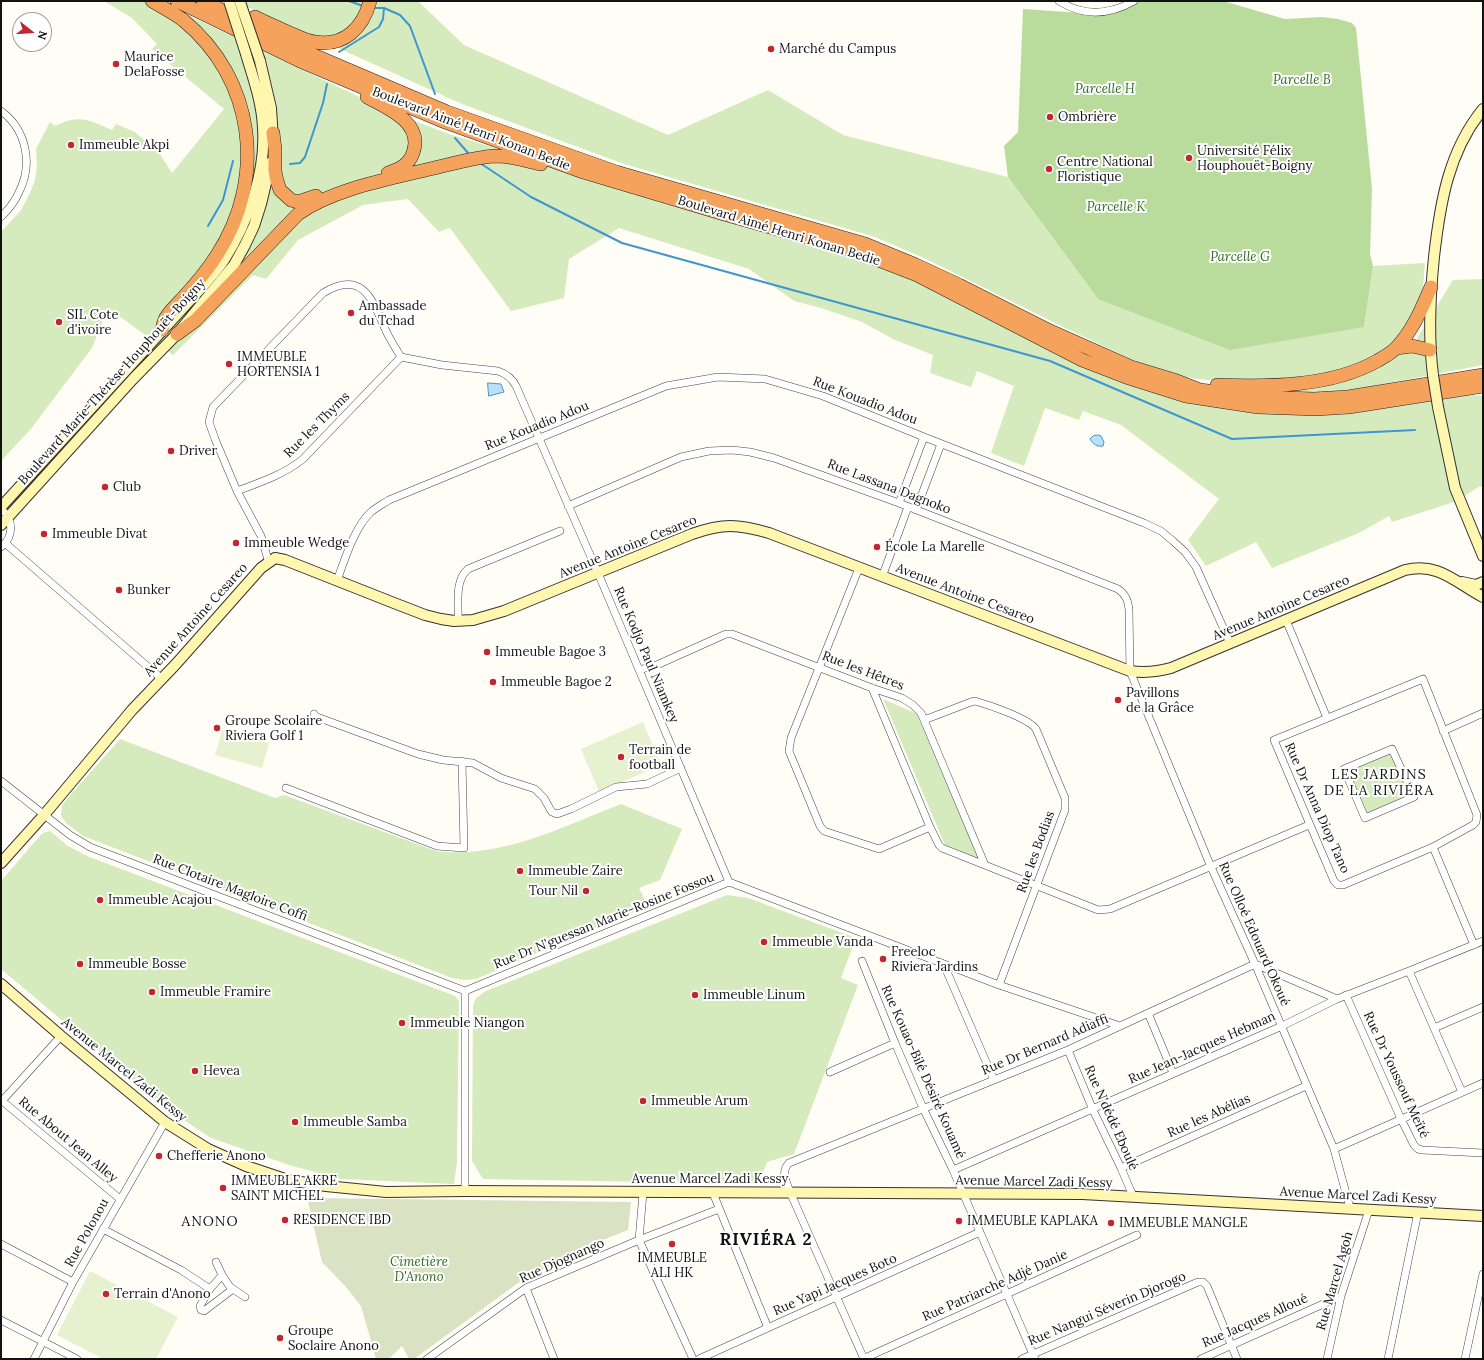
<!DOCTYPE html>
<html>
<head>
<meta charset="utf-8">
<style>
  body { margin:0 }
  #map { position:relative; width:1484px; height:1360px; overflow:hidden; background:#fffdf5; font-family:Lora,serif }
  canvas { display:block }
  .frame { position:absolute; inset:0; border:2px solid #111; pointer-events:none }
  .north { position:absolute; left:12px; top:12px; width:40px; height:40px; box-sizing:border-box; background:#fff; border:1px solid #a0a0a0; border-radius:50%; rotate:107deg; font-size:11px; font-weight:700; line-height:16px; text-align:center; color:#111 }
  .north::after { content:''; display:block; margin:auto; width:14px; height:18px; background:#c4262e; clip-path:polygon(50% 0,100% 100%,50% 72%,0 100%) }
</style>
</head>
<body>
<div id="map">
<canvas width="1484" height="1360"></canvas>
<div class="frame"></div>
<div class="north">N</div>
</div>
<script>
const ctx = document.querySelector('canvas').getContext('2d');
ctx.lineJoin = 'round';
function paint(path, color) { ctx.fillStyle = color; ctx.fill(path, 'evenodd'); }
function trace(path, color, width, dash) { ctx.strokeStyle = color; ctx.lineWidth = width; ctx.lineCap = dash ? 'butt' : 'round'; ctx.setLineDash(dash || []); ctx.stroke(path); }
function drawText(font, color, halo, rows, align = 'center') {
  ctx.font = font + ' Lora,serif'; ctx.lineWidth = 4; ctx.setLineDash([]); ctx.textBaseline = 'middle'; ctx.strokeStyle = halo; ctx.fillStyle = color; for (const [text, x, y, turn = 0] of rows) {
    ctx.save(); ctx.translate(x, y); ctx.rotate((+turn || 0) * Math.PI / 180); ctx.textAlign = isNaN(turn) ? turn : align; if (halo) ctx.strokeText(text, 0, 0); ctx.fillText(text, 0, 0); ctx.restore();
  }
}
paint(new Path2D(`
  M104 1H158L393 113 452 135 618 185 869 258 1047 343 1186 399 1236 411 1290 415 1349 414 1465 394 1483 396V488L1480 486 1457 501 1392 522 1389 516 1359 533 1272 568 1256 542 1206 566 1188 540 1219 499 1121 425 1083 411 1079 420 1045 408 1024 466 991 453 1014 386 977 371 971 387 930 373 933 355 895 340 862 322 821 308 794 301 749 269 619 228 569 259 564 298 511 311 450 228 439 232 408 199 363 205 298 240 266 279 253 275 173 355 108 308 92 348 30 430 1 461V232L21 210 30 193 35 180 37 166 36 149 50 122 55 126C80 114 88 120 112 130L116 124 135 132 160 154 172 173 224 109 152 49 157 44 132 18Z
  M234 1H418L464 45 668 135 768 90 843 135 1008 177 1098 299 1364 327 1373 266 1425 263 1423 288 1412 321 1392 346 1368 362 1345 370 1267 382 1215 381 1177 376 1133 360 1057 324 926 259 875 237 624 164 462 104Z
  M1483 279V365L1348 391 1290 395 1267 389 1398 355 1411 348 1453 280Z
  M883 699 917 714 980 859 945 845Z
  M120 739 275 798 284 795 436 851C501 859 562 827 621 804L682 829 660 880 639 888 648 906 476 979 464 980 452 978 83 836 66 823 61 816 62 806 66 800Z
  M1392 750 1412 797 1366 817 1346 770Z
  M50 831 68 846 87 856 455 996 459 1001 457 1162 454 1184 341 1179 289 1165 211 1138 170 1111 1 969V881L38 838 43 833Z
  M727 895 748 898 856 938 841 978 858 985 794 1154 767 1162 758 1184 483 1179 472 1161 473 1006 476 998 486 991Z`), '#d5ebbd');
paint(new Path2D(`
  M1126 1H1223L1285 19 1322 17 1338 19 1352 23 1356 28 1372 189 1370 254 1373 266 1364 327 1230 350 1098 299 1008 177 1004 146 1018 132 1023 9 1097 14 1113 8Z`), '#b9dc9c');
paint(new Path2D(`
  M307 1198 631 1202 628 1230 580 1249 518 1283 414 1359H409L402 1346 389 1359H376L361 1306 346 1287 322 1262Z`), '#d9e3c4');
paint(new Path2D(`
  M643 722 661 765 599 792 581 749Z
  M222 730 269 743 262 768 215 755Z
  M90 1271 178 1317 156 1359H103L57 1335Z`), '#e6f2cf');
const water = new Path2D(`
  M1062 112 1075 113V122L1062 121Z
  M488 383 501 384 504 392 489 396Z
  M1098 435 1101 436 1104 442 1103 446C1097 447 1093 444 1090 439L1093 436Z`);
paint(water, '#b9e0f7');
trace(water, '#3f96cf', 1);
trace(new Path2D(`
  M349 1 363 6
  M373 8H384L400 15 410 26 435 94
  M339 52 379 27 383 19 384 8
  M455 138 469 154
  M480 163 531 197 622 243 1050 361 1232 439 1415 430
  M290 164 300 163 305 157 323 103 327 84
  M208 226 223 200 233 161`), '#3f96cf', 2);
const street = new Path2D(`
  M1059 1C1084 17 1109 15 1134 1
  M1 111C27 130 33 165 19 192 15 202 8 210 1 217
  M237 491C261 482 283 475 303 459L401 357
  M903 492 920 499
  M899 503 924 437
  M568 506 681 457 709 451 732 450 750 452 774 458 899 503 1118 589C1126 595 1128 600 1129 610L1130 671 1211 867 1255 964 1334 1149 1350 1208
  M1 509C14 519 14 537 1 547
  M916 510 941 444
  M5 543 162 679
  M269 563 261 536 237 491 215 439 209 422 213 407 323 293C364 268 373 302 387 333 391 341 396 349 401 357L442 365 498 371C507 374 512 378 516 386L598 573 729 882
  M859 568 791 738 789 751 820 826 824 831 879 849 930 827
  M882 577 908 507
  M337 581C344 561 355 526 371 512 377 507 383 504 389 500L666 386 718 377 765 379 823 396 924 437 1144 523 1161 531 1173 541 1185 552 1196 567 1230 643
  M1286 620 1327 718
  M458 621C459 605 454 581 468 569L560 531
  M639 670 659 664 726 634H732L872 688 902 698 913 705 921 713 924 720 985 865
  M1423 679 1477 815 1476 822 1473 825 1433 847 1343 885H1338L1334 881 1274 740Z
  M872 688 930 827 939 845 942 848 1098 910 1110 909 1309 825
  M314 714 317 717 418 754 443 760 473 763 501 778 535 789 544 798 550 809 552 812 557 814 571 809 616 787 647 784 681 768
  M924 720 971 702 975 701C989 705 1028 718 1036 729L1065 798V810L999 985
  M1443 731 1483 713
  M1392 749 1414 797 1365 818 1344 769Z
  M1 781 70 835 90 847 465 991
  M286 788 437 846 464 848 462 761
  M1433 847 1474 945
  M862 961 895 1043 923 1108 953 1170 1035 1359
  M944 965 994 1080
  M1409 971 1462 1092
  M465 991 729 882 999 985 1120 1026
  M465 991V1191
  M1346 995 1401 1119 1414 1145 1418 1149 1422 1150 1483 1153
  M1148 1013 1173 1073
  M1434 1028 1483 1007
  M1068 1050 1093 1110 1121 1168 1133 1196
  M830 1072 895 1043
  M1 1100 120 1199
  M1 1102 61 1036
  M1334 1149 1483 1083
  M1121 1168 1306 1086
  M953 1170 1282 1026 1337 999 1409 971 1483 941
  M643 1193 639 1240 693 1359
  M713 1193 768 1328
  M103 1229 181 1270 210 1289
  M1 1244 73 1282
  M216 1262 222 1275 230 1287 245 1297
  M222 1275 210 1289 200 1306 201 1310 204 1311 233 1289
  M526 1288 554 1359
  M1 1320 77 1359
  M34 1359 73 1282 165 1122
  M427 1359 526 1288 639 1240 719 1209
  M699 1359 980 1232
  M863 1359 1137 1235
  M864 1359 790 1192C787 1183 780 1172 789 1163L1068 1050 1255 964 1337 999
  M1022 1359 1198 1282H1203L1207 1286 1237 1359
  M1201 1359 1341 1296
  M1327 1359 1341 1296 1369 1210
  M1388 1359 1418 1212
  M1465 1359 1483 1274`);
const secondary = new Path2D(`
  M260 61 271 108 273 140
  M1433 375C1428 336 1430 296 1434 257 1440 204 1448 152 1483 109
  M1438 407 1455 488 1483 556
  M1 507 205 284C211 276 219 268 224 260 248 222 266 173 263 128 262 102 253 78 246 54
  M1 525 133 379 177 334 234 265 245 245 254 226 261 204 271 162
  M1462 582 1476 585 1483 582
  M1 863 44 815 132 710 176 664 261 568 275 558 285 560 394 603 425 615 441 619 454 621 473 620 504 611 692 534C723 523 738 524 769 533L1130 671C1145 673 1157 672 1171 668L1405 570C1438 562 1455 582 1483 597
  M1 984 61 1036 165 1122 208 1149 246 1166 288 1180 326 1186 386 1192 465 1191 1082 1194 1483 1216`);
const highway = new Path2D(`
  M152 1C162 7 174 13 183 20 255 79 267 178 217 255 207 271 194 286 181 300 176 305 171 310 167 316 164 319 163 325 162 330
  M177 1 300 61 445 122 580 171 724 214 855 251 917 275 1082 360 1126 377 1186 396 1258 407 1316 409 1349 407 1483 386
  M203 1 311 54 447 112 616 172 865 244 916 265 959 285 1050 331 1131 367 1177 381 1200 390 1255 397 1314 399 1348 397 1483 375
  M255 17C267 23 279 28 292 34 299 37 307 41 315 42 344 47 363 28 370 1
  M367 97C388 108 424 123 413 153 409 165 399 169 388 173
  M273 133 275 149V171L277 181 280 190 291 200 298 202 316 196
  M177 334 196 320 298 214C333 189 389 179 430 169 452 164 474 157 496 156 511 156 527 161 541 164
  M1396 348 1412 346 1430 350
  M1217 385C1268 387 1331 387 1377 361 1384 357 1392 353 1397 347 1413 330 1422 308 1431 287`);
trace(street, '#444', 8);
trace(secondary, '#333', 12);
trace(highway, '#222', 14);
trace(street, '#fff', 7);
trace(secondary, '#fff6b0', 10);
trace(highway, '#f5a25d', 13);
const secondaryBridge = new Path2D(`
  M229 1 246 54
  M240 2 260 61
  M1433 375 1438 407`);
trace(secondaryBridge, '#333', 12, []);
trace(secondaryBridge, '#fff6b0', 10);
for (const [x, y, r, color] of [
  [771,49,4,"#c4262e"],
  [116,64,4,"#c4262e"],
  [1050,117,4,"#c4262e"],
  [71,145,4,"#c4262e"],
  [1189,158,4,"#c4262e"],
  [1049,169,4,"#c4262e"],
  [351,313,4,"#c4262e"],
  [59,322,4,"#c4262e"],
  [229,364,4,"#c4262e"],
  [171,451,4,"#c4262e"],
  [105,487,4,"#c4262e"],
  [44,534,4,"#c4262e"],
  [236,543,4,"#c4262e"],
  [877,547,4,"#c4262e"],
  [119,590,4,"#c4262e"],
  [487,652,4,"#c4262e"],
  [493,682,4,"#c4262e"],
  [1118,700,4,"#c4262e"],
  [217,728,4,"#c4262e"],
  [621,757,4,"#c4262e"],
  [520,871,4,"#c4262e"],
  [586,891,4,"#c4262e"],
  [100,900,4,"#c4262e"],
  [764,942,4,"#c4262e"],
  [883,959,4,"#c4262e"],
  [80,964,4,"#c4262e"],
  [152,992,4,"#c4262e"],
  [695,995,4,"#c4262e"],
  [402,1023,4,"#c4262e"],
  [195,1071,4,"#c4262e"],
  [643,1101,4,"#c4262e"],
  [295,1122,4,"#c4262e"],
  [159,1156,4,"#c4262e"],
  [223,1188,4,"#c4262e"],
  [285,1220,4,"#c4262e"],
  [959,1221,4,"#c4262e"],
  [1111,1223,4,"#c4262e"],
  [672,1244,4,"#c4262e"],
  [106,1294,4,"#c4262e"],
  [280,1338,4,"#c4262e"]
]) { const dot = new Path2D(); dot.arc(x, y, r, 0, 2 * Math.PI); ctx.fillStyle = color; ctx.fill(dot); trace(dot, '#fff', 1.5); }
drawText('13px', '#111', '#fff', [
  ["Marché du Campus",779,49],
  ["Maurice",124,57],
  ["DelaFosse",124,72],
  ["Ombrière",1058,117],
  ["Immeuble Akpi",79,145],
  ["Université Félix",1197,151],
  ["Houphouët-Boigny",1197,166],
  ["Centre National",1057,162],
  ["Floristique",1057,177],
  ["Ambassade",359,306],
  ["du Tchad",359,321],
  ["SIL Cote",67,315],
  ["d'ivoire",67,330],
  ["IMMEUBLE",237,357],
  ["HORTENSIA 1",237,372],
  ["Driver",179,451],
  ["Club",113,487],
  ["Immeuble Divat",52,534],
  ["Immeuble Wedge",244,543],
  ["École La Marelle",885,547],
  ["Bunker",127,590],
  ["Immeuble Bagoe 3",495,652],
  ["Immeuble Bagoe 2",501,682],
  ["Pavillons",1126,693],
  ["de la Grâce",1126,708],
  ["Groupe Scolaire",225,721],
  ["Riviera Golf 1",225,736],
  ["Terrain de",629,750],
  ["football",629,765],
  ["Immeuble Zaire",528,871],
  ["Tour Nil",578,891,"right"],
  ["Immeuble Acajou",108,900],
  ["Immeuble Vanda",772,942],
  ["Freeloc",891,952],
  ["Riviera Jardins",891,967],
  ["Immeuble Bosse",88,964],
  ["Immeuble Framire",160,992],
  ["Immeuble Linum",703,995],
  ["Immeuble Niangon",410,1023],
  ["Hevea",203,1071],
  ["Immeuble Arum",651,1101],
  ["Immeuble Samba",303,1122],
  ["Chefferie Anono",167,1156],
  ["IMMEUBLE AKRE",231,1181],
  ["SAINT MICHEL",231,1196],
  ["RESIDENCE IBD",293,1220],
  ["IMMEUBLE KAPLAKA",967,1221],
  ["IMMEUBLE MANGLE",1119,1223],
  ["IMMEUBLE",672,1258,"center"],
  ["ALI HK",672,1273,"center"],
  ["Terrain d'Anono",114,1294],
  ["Groupe",288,1331],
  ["Soclaire Anono",288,1346]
], 'left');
drawText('italic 13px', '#2f6b1f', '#fff', [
  ["Parcelle B",1302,80],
  ["Parcelle H",1105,89],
  ["Parcelle K",1116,207],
  ["Parcelle G",1240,257],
  ["Cimetière",419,1262],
  ["D'Anono",419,1277]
]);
drawText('13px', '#111', '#fff', [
  ["Boulevard Aimé Henri Konan Bedie",471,129,21],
  ["Boulevard Aimé Henri Konan Bedie",779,231,17],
  ["Boulevard Marie-Thérèse Houphouët-Boigny",112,382,-48],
  ["Rue Kouadio Adou",865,401,21],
  ["Rue les Thyms",317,425,-45],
  ["Rue Kouadio Adou",537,426,-22],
  ["Rue Lassana Dagnoko",889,487,21],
  ["Avenue Antoine Cesareo",628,547,-22],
  ["Avenue Antoine Cesareo",965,594,21],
  ["Avenue Antoine Cesareo",1281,608,-23],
  ["Avenue Antoine Cesareo",196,620,-48],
  ["Rue Kodjo Paul Niamkey",646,655,67],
  ["Rue les Hêtres",863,671,21],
  ["Rue Dr Anna Diop Tano",1317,808,66],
  ["Rue les Bodias",1036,852,-70],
  ["Rue Clotaire Magloire Coffi",230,888,21],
  ["Rue Dr N'guessan Marie-Rosine Fossou",604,921,-22],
  ["Rue Olloé Edouard Okoué",1254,934,66],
  ["Rue Dr Bernard Adiaffi",1045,1045,-23],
  ["Rue Jean-Jacques Hebman",1202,1048,-24],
  ["Avenue Marcel Zadi Kessy",124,1070,39],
  ["Rue Kouao-Bilé Désiré Kouamé",923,1072,66],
  ["Rue Dr Youssouf Meïté",1396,1075,65],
  ["Rue les Abélias",1209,1116,-24],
  ["Rue N'dédé Eboulé",1111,1118,66],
  ["Rue About Jean Alley",68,1140,40],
  ["Avenue Marcel Zadi Kessy",710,1179],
  ["Avenue Marcel Zadi Kessy",1034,1182,1],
  ["Avenue Marcel Zadi Kessy",1358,1196,3],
  ["Rue Polonou",87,1233,-61],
  ["Rue Djognango",562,1261,-24],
  ["Rue Marcel Agoh",1335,1281,-74],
  ["Rue Yapi Jacques Boto",835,1285,-24],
  ["Rue Patriarche Adjé Danie",995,1286,-24],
  ["Rue Nangui Séverin Djorogo",1107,1309,-23],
  ["Rue Jacques Alloué",1255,1321,-24]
]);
ctx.letterSpacing = '1px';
drawText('14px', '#111', '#fff', [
  ["LES JARDINS",1379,775],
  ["DE LA RIVIÉRA",1379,791],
  ["ANONO",210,1222]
]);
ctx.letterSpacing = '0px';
ctx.letterSpacing = '1px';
drawText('bold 17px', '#111', '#fff', [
  ["RIVIÉRA 2",766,1240]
]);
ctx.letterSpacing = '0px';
</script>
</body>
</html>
